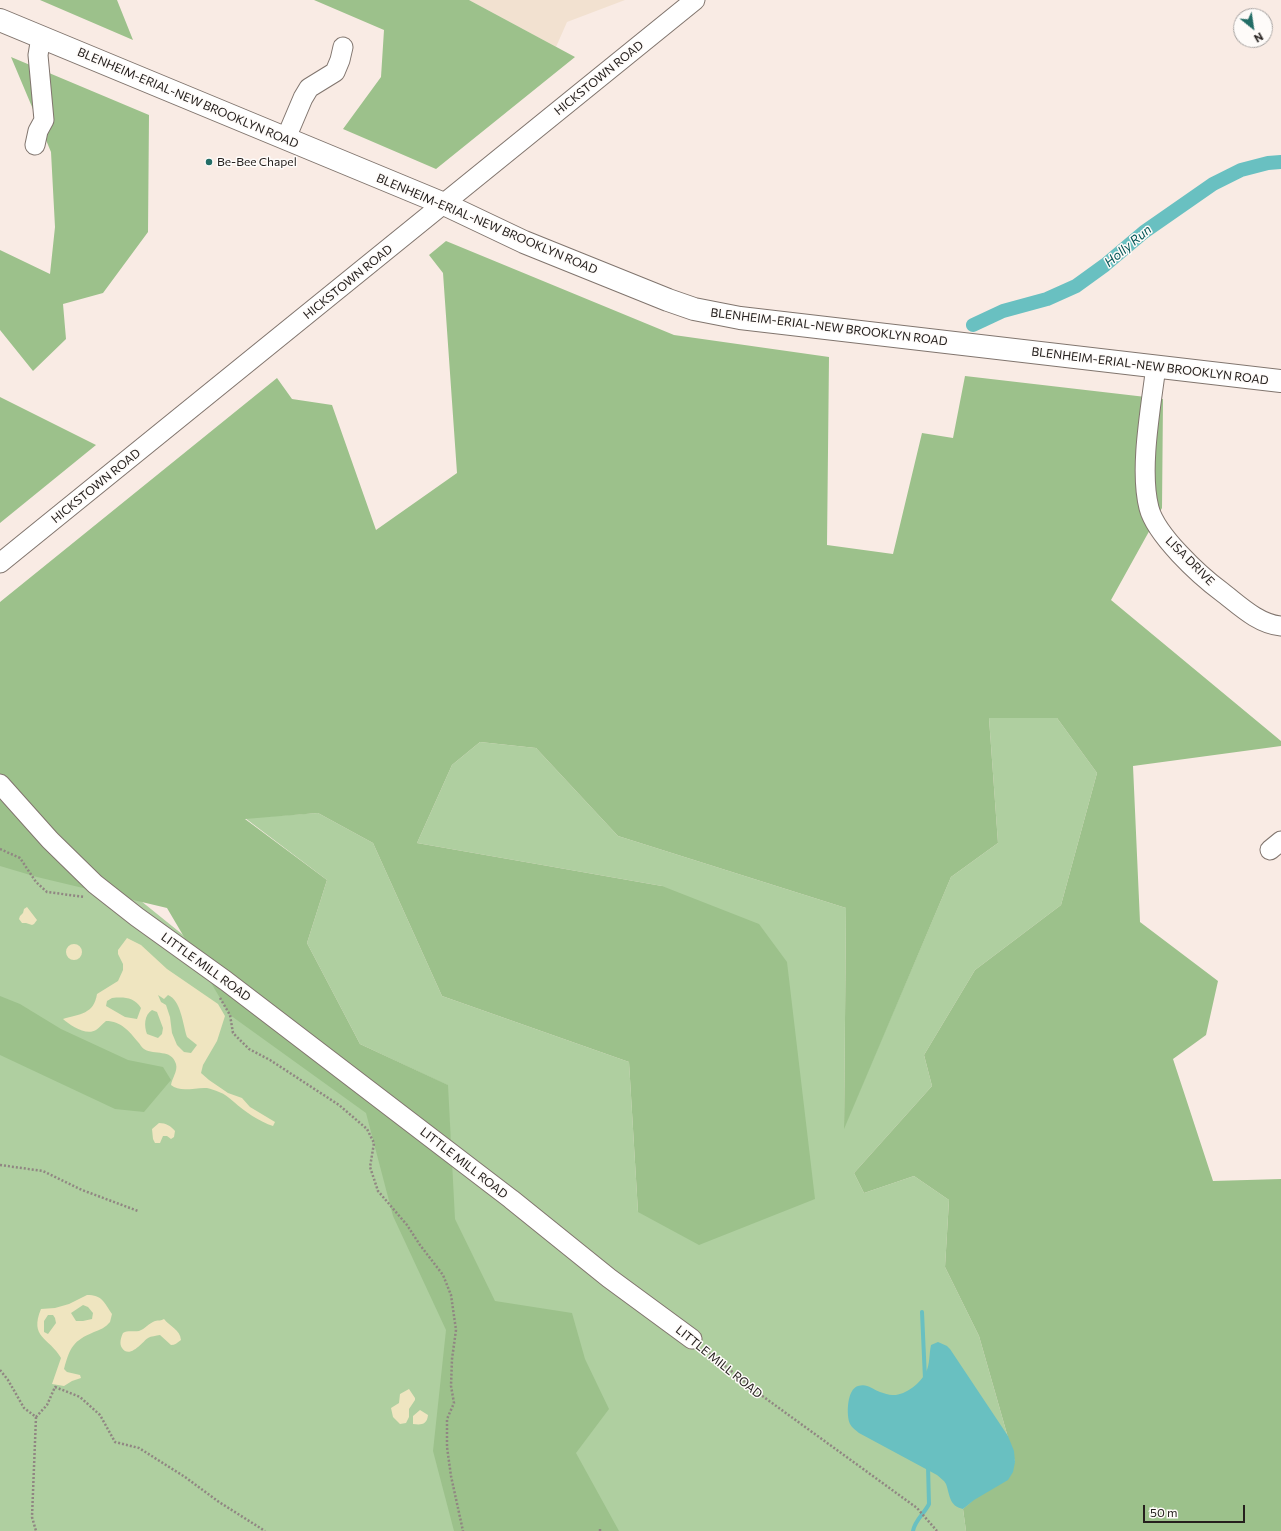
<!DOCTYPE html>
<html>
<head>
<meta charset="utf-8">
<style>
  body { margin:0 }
  #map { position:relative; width:1281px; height:1531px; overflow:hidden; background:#f9ebe4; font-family:Commissioner,sans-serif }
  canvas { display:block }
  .north { position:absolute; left:1233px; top:8px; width:40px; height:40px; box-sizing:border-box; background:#fefbf9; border:1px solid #a7a3a1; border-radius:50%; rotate:150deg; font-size:11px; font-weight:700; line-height:16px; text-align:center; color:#25201e }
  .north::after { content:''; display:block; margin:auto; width:14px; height:18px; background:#236d66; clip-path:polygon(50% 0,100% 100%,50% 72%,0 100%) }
  .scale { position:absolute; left:1143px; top:1505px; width:102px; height:18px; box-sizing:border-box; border:2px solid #25201e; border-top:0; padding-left:5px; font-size:12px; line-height:14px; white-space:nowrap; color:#25201e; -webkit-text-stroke:3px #fefbf9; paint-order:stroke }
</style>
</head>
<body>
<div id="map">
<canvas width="1281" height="1531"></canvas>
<div class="north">N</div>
<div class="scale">50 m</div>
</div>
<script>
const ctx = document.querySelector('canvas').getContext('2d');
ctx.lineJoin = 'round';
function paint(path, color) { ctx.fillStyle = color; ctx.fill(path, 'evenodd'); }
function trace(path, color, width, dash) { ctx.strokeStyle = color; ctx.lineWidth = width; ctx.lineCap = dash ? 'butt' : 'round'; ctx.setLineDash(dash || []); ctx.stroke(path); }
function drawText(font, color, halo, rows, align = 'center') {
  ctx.font = font + ' Commissioner,sans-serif'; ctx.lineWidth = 3; ctx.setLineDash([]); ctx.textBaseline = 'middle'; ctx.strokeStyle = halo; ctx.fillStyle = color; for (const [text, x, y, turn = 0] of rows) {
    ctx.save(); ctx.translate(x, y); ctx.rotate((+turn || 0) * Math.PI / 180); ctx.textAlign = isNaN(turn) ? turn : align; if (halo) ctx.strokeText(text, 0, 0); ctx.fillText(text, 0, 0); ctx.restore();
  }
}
paint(new Path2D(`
  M469 0H625L567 22 556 47Z`), '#f2e1d0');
paint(new Path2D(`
  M989 718H1057L1097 773 1061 905 975 970 924 1055 932 1086 854 1173 864 1193 914 1176 949 1200 945 1267 979 1336 1015 1462 963 1509 966 1531H0V853L141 901 451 1151 447 1085 360 1044 307 943 327 880 245 818 318 813 373 843 442 996 629 1062 638 1212 662 886 417 843 452 765 480 742 536 748 618 836 846 908 844 1127 951 877 998 843Z`), '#afcfa0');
paint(new Path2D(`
  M40 0H117L133 40Z
  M314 0H469L575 57 436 169 343 129 381 77 384 30Z
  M11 57 149 115 148 232 103 293 63 304 66 339 33 371 0 330V250L50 274 55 227 51 152Z
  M446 241 674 335 829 357 827 545 893 554 922 433 953 438 965 376 1163 399 1162 508 1111 600 1281 741V746L1133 766 1140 922 1218 981 1206 1035 1173 1059 1213 1181 1281 1179V1531H966L963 1509 1015 1462 979 1336 945 1267 949 1200 914 1176 864 1193 854 1173 932 1086 924 1055 975 970 1061 905 1097 773 1057 718H989L998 843 951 877 844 1129 846 908 618 836 536 748 480 742 452 765 417 843 662 886 759 924 787 962 815 1199 699 1245 638 1212 629 1062 442 996 373 843 318 813 245 819 327 880 307 943 360 1044 448 1085 455 1219 495 1301 572 1313 585 1359 609 1409 576 1453 619 1531H454L433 1451 446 1330 393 1216 366 1113 230 1015 167 908 37 877 0 866V602L277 378 292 399 332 405 376 530 457 473 443 273 429 255Z
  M0 397 96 445 0 523Z
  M0 996 20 1004 61 1029 128 1060 163 1067 171 1080 144 1112 115 1109 0 1055Z`), '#9cc18b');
paint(new Path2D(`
  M27 907 37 920 34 924 32 925 26 923H22L19 919 20 916 23 913 24 909Z
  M127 938 141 945 167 969 218 1004 225 1016 217 1041 203 1065 201 1073 209 1080 228 1093 242 1098 250 1107 275 1122 273 1126C260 1122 244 1111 234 1102 229 1098 225 1094 219 1092 215 1090 211 1089 207 1088 196 1087 180 1093 171 1085 172 1078 178 1071 176 1064 171 1048 155 1056 144 1049 142 1048 140 1044 138 1042 129 1031 121 1021 106 1021 102 1024 99 1028 96 1030 86 1036 70 1025 63 1019 80 1014 94 1014 97 994L118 981 123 970V964L118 954V950ZM158 995 164 999 168 995C181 1000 183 1025 187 1037L197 1045 191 1053 184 1052 177 1045 172 1033 170 1017 166 1005 161 1002ZM112 998C124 997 134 997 141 1008L137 1019 125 1017 106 1006 107 1001ZM152 1010 157 1012 163 1028 162 1034 158 1038 147 1034C144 1026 144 1015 152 1010Z
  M66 952a8 8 0 1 1 16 0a8 8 0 1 1-16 0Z
  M159 1123C166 1123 171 1126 175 1131L174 1137 171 1139 167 1136H163L160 1143H155L153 1139 152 1129Z
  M87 1295C102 1295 104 1302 112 1314L110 1322C106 1327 100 1330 94 1332 73 1341 70 1347 64 1369L67 1372 80 1375 81 1378 72 1381 64 1386 52 1384 61 1358C49 1337 29 1338 41 1309L55 1308 69 1304ZM83 1305 88 1307 93 1313 92 1319 83 1321H76L71 1313ZM48 1315H53L55 1318 56 1323 48 1334 44 1332V1321Z
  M164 1319C170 1327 180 1329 181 1340 177 1343 175 1345 171 1345L160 1335C156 1336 151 1336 148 1338 144 1340 130 1360 122 1348 119 1344 121 1337 123 1333 128 1330 133 1332 139 1331 145 1329 149 1323 155 1321 159 1320 161 1321 164 1319Z
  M409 1389 415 1398V1400L409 1409V1417L406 1423 400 1424 393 1417 391 1408 399 1403 400 1394Z
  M420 1410 428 1415C427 1425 421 1425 413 1424V1416Z`), '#efe5c0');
paint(new Path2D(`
  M938 1342 947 1346 950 1349 1008 1436 1014 1451 1015 1462 1013 1472 1008 1480 974 1500 963 1509C949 1506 950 1495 946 1484 944 1480 940 1478 937 1475L859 1433C856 1430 852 1428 850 1424 846 1415 847 1389 858 1386 867 1383 872 1389 880 1392 884 1393 889 1395 892 1395 905 1396 921 1383 926 1372 930 1364 929 1354 931 1345Z`), '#69c0c1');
trace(new Path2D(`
  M922 1312 925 1379
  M913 1531C915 1520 924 1514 929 1504L928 1466`), '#69c0c1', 4);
trace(new Path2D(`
  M973 325 1003 311 1047 299 1076 286 1105 265 1144 232 1213 184 1241 170 1268 163 1281 162`), '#69c0c1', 14);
const minor = new Path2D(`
  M286 138 303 98 309 88 335 72 340 60 343 47
  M35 145 38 131 44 120 38 55 41 37
  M1156 366C1151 407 1139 469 1149 508 1156 535 1199 575 1222 592 1239 605 1258 624 1281 626
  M0 563 695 0
  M0 784 50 840 95 884 137 917 226 981 511 1199 609 1278 692 1339
  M1270 850 1281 841`);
const major = new Path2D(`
  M0 20 444 204 524 242 668 300 694 309 740 318 1281 381`);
trace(minor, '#81756e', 21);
trace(major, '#81756e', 24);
trace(new Path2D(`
  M0 849 20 858 36 882 47 892 85 897
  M220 998 230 1015 233 1033 249 1049 270 1060 339 1105 367 1129 374 1143 370 1167 378 1191 407 1225 420 1245 443 1275 451 1295 456 1330 452 1359 451 1386 454 1403 447 1419V1447L451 1476 463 1531
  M0 1165 43 1171 82 1190 138 1211
  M703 1348 761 1395 917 1508 937 1531
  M0 1370 8 1380 24 1408 36 1417 47 1405 55 1387 80 1397 100 1415 115 1442 139 1448 185 1477 219 1502 265 1531
  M36 1417 32 1517 36 1531
  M600 1531V1529`), '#908682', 2.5, [2, 2]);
trace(minor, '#fff', 19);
trace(major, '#fff', 22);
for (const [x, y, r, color] of [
  [209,162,4,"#236d66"]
]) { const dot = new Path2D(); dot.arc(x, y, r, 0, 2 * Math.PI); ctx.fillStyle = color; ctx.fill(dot); trace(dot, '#fefbf9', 1.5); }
drawText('12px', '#25201e', '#fefbf9', [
  ["HICKSTOWN ROAD",599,78,-39],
  ["BLENHEIM-ERIAL-NEW BROOKLYN ROAD",188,98,23],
  ["BLENHEIM-ERIAL-NEW BROOKLYN ROAD",487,224,23],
  ["HICKSTOWN ROAD",348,282,-39],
  ["BLENHEIM-ERIAL-NEW BROOKLYN ROAD",829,327,7],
  ["BLENHEIM-ERIAL-NEW BROOKLYN ROAD",1150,366,7],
  ["HICKSTOWN ROAD",96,486,-39],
  ["LISA DRIVE",1190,561,45],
  ["LITTLE MILL ROAD",206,967,36],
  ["LITTLE MILL ROAD",464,1163,38],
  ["LITTLE MILL ROAD",719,1362,39]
]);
drawText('12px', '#25201e', '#fefbf9', [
  ["Be-Bee Chapel",217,162]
], 'left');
drawText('italic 13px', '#035556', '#fefbf9', [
  ["Holly Run",1128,246,-40]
]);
</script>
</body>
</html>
